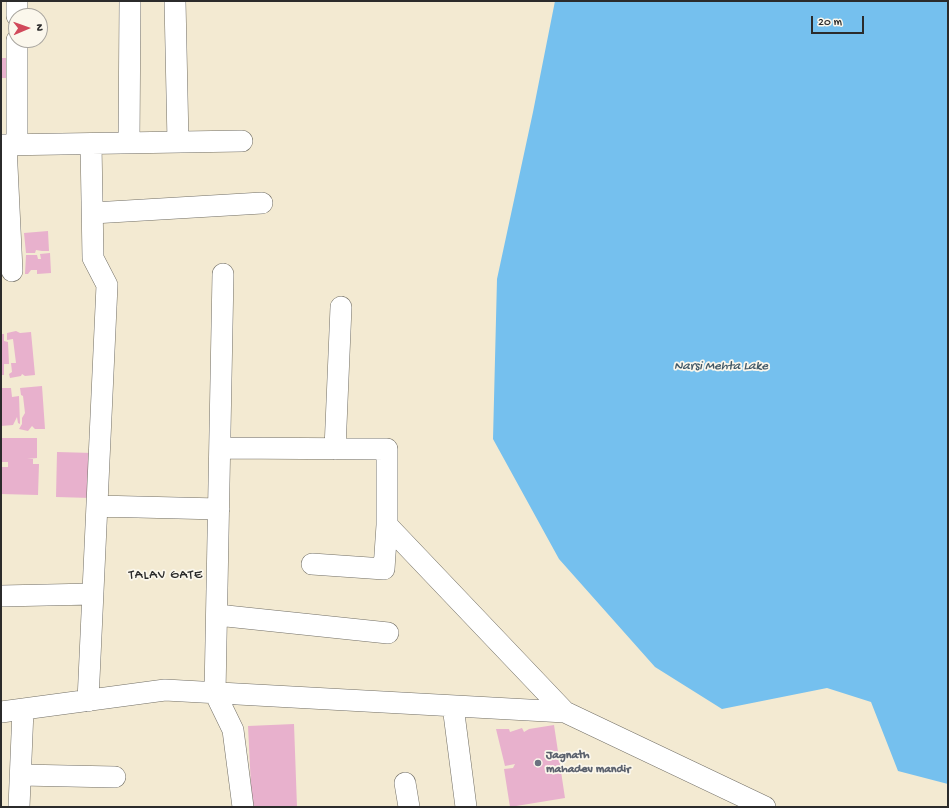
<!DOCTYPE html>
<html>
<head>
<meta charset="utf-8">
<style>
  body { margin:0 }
  #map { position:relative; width:949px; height:808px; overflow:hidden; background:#f3ead2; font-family:"Gochi Hand",sans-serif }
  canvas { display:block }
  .frame { position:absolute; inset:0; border:2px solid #2b2b2b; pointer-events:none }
  .north { position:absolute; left:8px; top:8px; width:40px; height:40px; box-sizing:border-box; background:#fbf7ec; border:1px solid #a8a59f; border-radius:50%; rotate:88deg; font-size:11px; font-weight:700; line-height:16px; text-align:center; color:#2b2b2b }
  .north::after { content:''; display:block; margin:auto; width:14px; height:18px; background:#d1495b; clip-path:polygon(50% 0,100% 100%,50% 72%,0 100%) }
  .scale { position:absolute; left:811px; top:16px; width:53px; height:18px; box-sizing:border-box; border:2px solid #2b2b2b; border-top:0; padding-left:5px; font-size:12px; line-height:14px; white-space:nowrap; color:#2b2b2b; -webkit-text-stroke:3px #fbf7ec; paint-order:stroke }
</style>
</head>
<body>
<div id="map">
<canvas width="949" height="808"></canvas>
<div class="frame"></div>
<div class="north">N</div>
<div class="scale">20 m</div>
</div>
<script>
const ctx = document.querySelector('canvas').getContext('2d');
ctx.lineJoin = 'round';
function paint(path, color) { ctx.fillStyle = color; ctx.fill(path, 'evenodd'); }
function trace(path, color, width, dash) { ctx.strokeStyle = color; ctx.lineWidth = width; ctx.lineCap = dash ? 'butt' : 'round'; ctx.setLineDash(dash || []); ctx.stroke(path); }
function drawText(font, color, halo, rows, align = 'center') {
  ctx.font = font + ' "Gochi Hand",sans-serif'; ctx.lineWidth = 3.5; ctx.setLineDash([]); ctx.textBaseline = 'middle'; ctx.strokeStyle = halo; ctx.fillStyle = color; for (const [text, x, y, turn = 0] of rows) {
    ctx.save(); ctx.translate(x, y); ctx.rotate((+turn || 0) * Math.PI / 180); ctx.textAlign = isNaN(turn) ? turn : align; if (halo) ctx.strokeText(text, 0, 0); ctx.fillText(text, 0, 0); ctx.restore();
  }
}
paint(new Path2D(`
  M555 1H948V784L898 771 871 702 827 688 722 709 655 667 559 559 493 439 497 279 533 112Z`), '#75c0ee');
paint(new Path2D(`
  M1 58H8L11 78H1Z
  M48 231 49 251H42L36 250 35 253H26L24 233Z
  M50 253 51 273 37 274V270H31L28 274H25L26 255H37L38 259H41L40 254Z
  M16 331 20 333 31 332 35 375 25 376 22 374 21 376 10 378 9 374 12 372 11 363H16L13 339 7 340V333Z
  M1 334H4V341L8 342 9 364H4V375H1Z
  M42 386 45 429H35L32 426 28 431 19 429 22 424V418L25 413 23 396 21 395 20 388Z
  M1 388H11L12 397 19 396 20 424 18 423 17 417 13 425 1 426Z
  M1 438H37V458L27 459H33V464H39L38 495 1 494V467H8V462H1Z
  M57 452 93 453 91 498 56 497Z
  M294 724 297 807H252L248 726Z
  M554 725 565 798 510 807 504 769 513 768 515 764 505 766 496 729H509L510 732 522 728 524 732 529 729Z`), '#e8b1cd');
const minor = new Path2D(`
  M17 1V16
  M175 1 178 142
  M17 40V145
  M129 143 130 1
  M1 145 242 141
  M6 145 12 271
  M93 213 262 203
  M223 274 215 693 233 730 243 807
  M220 448 387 449V525L384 569 312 564
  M335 449 341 307
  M97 506 219 509
  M387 525 565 712 765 807
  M1 596 93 594
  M217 615 388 633
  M88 701 107 285 93 258 91 144
  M453 706 466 807
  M1 712 165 690 565 712
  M21 775 115 777
  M405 783 409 807
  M19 807 23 710`);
trace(minor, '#716e65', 22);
trace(minor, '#fff', 21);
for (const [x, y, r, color] of [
  [538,763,4,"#6b7280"]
]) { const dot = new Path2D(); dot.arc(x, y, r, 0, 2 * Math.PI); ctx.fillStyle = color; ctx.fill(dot); trace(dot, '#fbf7ec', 1.5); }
drawText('bold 12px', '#5b616d', '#fbf7ec', [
  ["Jagnath",546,756],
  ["mahadev mandir",546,770]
], 'left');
drawText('italic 13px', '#415866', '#fbf7ec', [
  ["Narsi Mehta Lake",721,367]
]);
ctx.letterSpacing = '1px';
drawText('13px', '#2b2b2b', '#fbf7ec', [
  ["TALAV GATE",166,576]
]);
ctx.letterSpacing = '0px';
</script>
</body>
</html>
